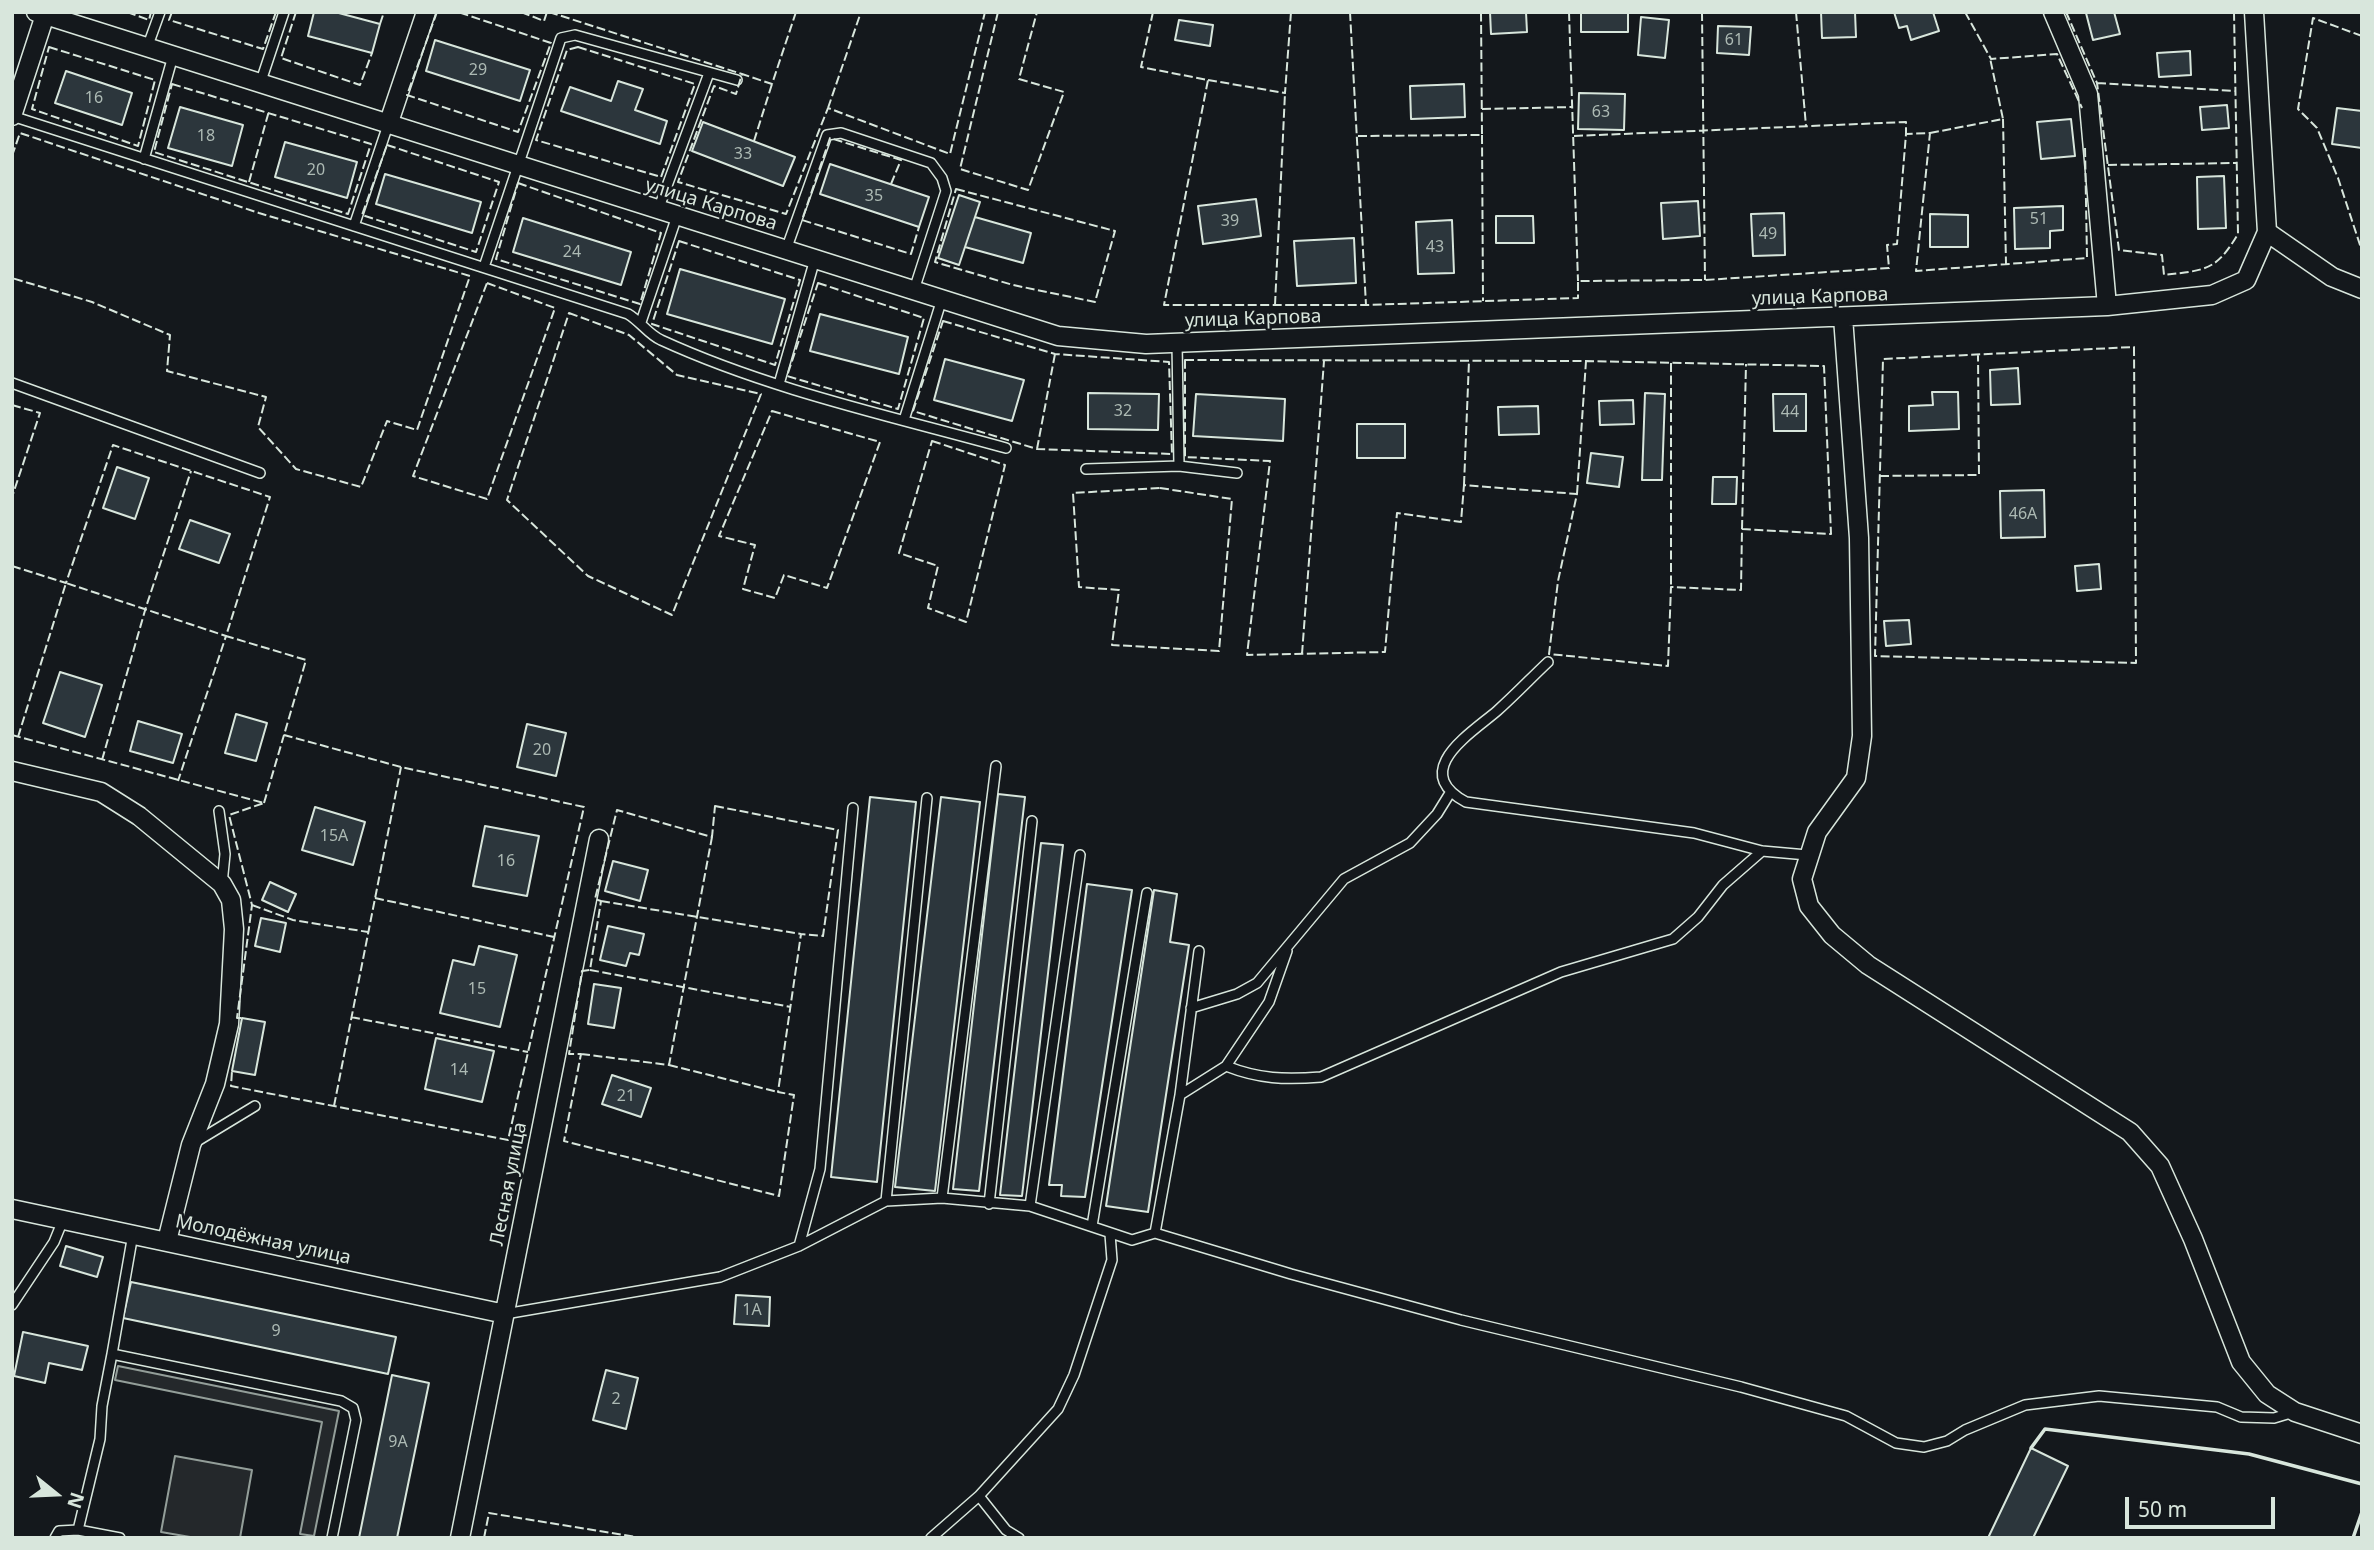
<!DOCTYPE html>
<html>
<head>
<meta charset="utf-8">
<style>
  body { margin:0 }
  #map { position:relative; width:2374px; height:1550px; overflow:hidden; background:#14181c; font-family:"Noto Sans",sans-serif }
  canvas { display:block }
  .frame { position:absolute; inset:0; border:14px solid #d8e6dc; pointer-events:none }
  .north { position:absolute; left:21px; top:1459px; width:70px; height:70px; -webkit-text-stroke:5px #14181c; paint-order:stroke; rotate:108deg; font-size:19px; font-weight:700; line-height:28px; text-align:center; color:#d8e6dc }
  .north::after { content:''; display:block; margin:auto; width:24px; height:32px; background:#d8e6dc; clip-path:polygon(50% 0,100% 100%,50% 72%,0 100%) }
  .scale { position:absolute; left:2125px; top:1497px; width:150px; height:32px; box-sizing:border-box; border:4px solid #d8e6dc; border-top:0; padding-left:9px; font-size:21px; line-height:24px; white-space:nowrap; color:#d8e6dc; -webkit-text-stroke:5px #14181c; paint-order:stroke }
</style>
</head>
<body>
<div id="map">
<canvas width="2374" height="1550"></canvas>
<div class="frame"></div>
<div class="north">N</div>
<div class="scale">50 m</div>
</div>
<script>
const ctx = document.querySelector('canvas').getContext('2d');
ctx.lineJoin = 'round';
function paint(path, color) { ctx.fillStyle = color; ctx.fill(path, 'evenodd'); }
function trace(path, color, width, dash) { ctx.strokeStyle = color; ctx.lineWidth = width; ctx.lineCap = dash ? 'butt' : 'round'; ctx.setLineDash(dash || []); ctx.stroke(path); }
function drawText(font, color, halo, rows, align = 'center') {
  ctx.font = font + ' "Noto Sans",sans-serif'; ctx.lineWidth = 5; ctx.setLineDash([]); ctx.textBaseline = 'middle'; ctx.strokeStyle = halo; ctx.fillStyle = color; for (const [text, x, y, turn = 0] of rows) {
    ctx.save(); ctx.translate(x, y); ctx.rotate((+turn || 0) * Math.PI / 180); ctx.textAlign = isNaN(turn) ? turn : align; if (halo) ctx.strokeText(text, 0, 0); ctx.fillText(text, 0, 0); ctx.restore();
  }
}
const parking = new Path2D(`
  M118 1366 339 1411 314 1536 300 1534 322 1422 115 1380Z
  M175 1456 252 1470 240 1538H196L161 1532Z`);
paint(parking, '#24282b');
trace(parking, '#939e99', 2);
const building = new Path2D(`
  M314 12H335L380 24 372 53 308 36Z
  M1490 12H1526L1527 32 1491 34Z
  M1581 12H1628V32H1581Z
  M1821 12H1855L1856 37 1822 38Z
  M1894 12H1933L1939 31 1911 40 1907 26 1899 28Z
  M2114 12 2120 34 2093 40 2086 13Z
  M1641 17 1669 20 1665 58 1638 55Z
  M1179 20 1213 25 1210 46 1175 40Z
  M1718 26 1751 27 1749 55 1717 53Z
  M435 40 530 70 520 101 426 71Z
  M2190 51 2191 75 2159 77 2157 53Z
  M66 71 132 93 122 125 55 103Z
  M618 81 643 89 635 110 667 121 660 144 561 111 570 87 611 101Z
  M1464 84 1465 117 1411 119 1410 86Z
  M1579 93 1625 94 1624 130 1578 129Z
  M2227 105 2229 128 2202 130 2200 107Z
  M180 107 243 125 232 166 168 148Z
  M2337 108 2362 111V148L2332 144Z
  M2071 119 2075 156 2041 159 2037 122Z
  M703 122 795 157 783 186 692 151Z
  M285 142 357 162 347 198 275 177Z
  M830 164 929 197 919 227 820 194Z
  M385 174 481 202 472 233 376 204Z
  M2224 176 2226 228 2198 229 2197 177Z
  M959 195 980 202 959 265 938 258Z
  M1256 199 1261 236 1203 244 1198 206Z
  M1698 201 1700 236 1663 239 1661 203Z
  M2063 206V230L2050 231V248L2015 249 2014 208Z
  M1784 213 1785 255 1753 256 1751 214Z
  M1930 214 1968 215V247H1930Z
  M1496 216H1533L1534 243H1496Z
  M975 217 1031 233 1023 263 965 247Z
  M523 218 631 252 621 285 513 252Z
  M1452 220 1454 273 1418 274 1416 222Z
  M1354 238 1356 283 1297 286 1294 241Z
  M680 269 785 299 772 344 667 314Z
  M820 314 908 337 899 374 810 351Z
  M945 359 1024 380 1012 421 934 400Z
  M2018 368 2020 404 1991 405 1990 370Z
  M1932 392H1958L1959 429 1909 431V406L1933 405Z
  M1088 393 1159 394 1158 430 1088 429Z
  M1645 393 1665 394 1662 480H1642Z
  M1196 394 1285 399 1283 441 1193 436Z
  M1773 394H1806V431H1774Z
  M1633 400 1634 424 1600 425 1599 401Z
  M1538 406 1539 434 1499 435 1498 407Z
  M1357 424H1405V458H1357Z
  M1591 453 1623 457 1619 487 1587 483Z
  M117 467 149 478 135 519 103 508Z
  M1713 477H1737L1736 504H1712Z
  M2044 490 2045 537 2001 538 2000 491Z
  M190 520 230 534 219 563 179 549Z
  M2099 564 2101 589 2077 591 2075 566Z
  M1909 620 1911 644 1886 646 1884 621Z
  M60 672 102 685 85 737 43 723Z
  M236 714 267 723 256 761 225 753Z
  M138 721 182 734 173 763 130 751Z
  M527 724 566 733 556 776 517 767Z
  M998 794 1025 797 979 1191 953 1189Z
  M870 797 916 802 877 1182 831 1177Z
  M941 797 980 802 935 1191 895 1187Z
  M315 807 365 822 353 865 302 850Z
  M485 826 539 836 527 896 473 886Z
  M1041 843 1063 845 1022 1196 1000 1195Z
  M613 861 648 870 640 901 605 891Z
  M270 882 296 894 288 912 262 900Z
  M1087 884 1132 890 1085 1197 1061 1196 1062 1185H1049Z
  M1154 890 1177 894 1170 942 1189 945 1148 1212 1106 1206Z
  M261 918 286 923 280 952 255 946Z
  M608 926 644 934 639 955 630 953 626 966 600 960Z
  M479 946 517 955 500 1027 440 1013 453 960 474 965Z
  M594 984 621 988 614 1028 588 1024Z
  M242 1018 265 1022 255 1075 232 1071Z
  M436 1038 494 1051 482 1102 425 1089Z
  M612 1075 651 1088 641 1117 602 1104Z
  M66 1246 103 1257 97 1277 60 1266Z
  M131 1282 396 1337 388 1374 123 1318Z
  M736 1295 770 1297 769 1326 734 1324Z
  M23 1332 88 1346 82 1370 49 1363 45 1383 14 1376Z
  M606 1370 638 1378 626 1429 593 1420Z
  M392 1375 429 1383 397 1538H359Z
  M2031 1448 2068 1466 2033 1538H1988Z`);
paint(building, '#2c363c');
trace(building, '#d8e6dc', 2);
const lane = new Path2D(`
  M147 48 160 12
  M260 84 284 12
  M12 116 628 314C640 321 649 335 661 340 770 390 891 416 1006 448
  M144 159 173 56
  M658 210 709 73
  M354 226 388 125
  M786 250 827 135 841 133 931 163 942 178 946 191 914 290
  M484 267 561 38 575 35 737 80
  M641 322 677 216
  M1177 343 1179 466
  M12 383 260 473
  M779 384 815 259
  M904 420 942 299
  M1086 469 1179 466 1237 473
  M1548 662C1531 678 1515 695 1497 711 1470 734 1409 771 1466 802L1694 833 1762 851 1807 855
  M219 811 225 854 222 884
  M1191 1008 1237 994 1257 983 1344 879 1410 843 1437 814 1450 793
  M1226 1066C1259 1079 1285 1080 1321 1077L1561 972 1673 939 1698 917 1723 885 1762 851
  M1180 1095 1226 1066 1269 1002 1287 951
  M194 1143 255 1106
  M942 1198 996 766
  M886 1201 927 798
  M989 1204 1032 821
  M1030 1206 1080 855
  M1092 1226 1147 893
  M1155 1233 1180 1095 1199 951
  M133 1234 112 1354 341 1401 353 1408 356 1420 332 1538
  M799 1246 820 1169 853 808
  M12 1305 54 1242 63 1220
  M505 1314 720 1277 799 1246 886 1201 942 1198 1030 1206 1132 1240 1155 1233 1291 1274 1461 1320 1741 1387 1846 1416 1896 1443 1924 1447 1947 1441 1965 1430 2025 1405 2099 1396 2217 1407 2241 1417 2274 1418 2294 1412
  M979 1496 1006 1530 1019 1538
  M78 1530 120 1538
  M55 1538 59 1531 78 1530 100 1439 102 1406 112 1354
  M931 1538 979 1496 1058 1409 1074 1375 1112 1260 1110 1234`);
const street = new Path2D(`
  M36 12 1058 336 1146 344 2107 306 2212 295 2246 280 2267 232 2254 12
  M2053 12 2088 94 2107 306
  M12 116 45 15
  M388 125 426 12
  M2267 232 2332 277 2362 289
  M1843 317 1859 538 1862 736 1856 778 1817 832 1802 879 1809 906 1832 935 1868 965 2130 1132 2160 1166 2193 1239 2241 1362 2267 1394 2295 1412 2362 1434
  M12 771 101 792 139 816 222 884 231 900 234 929 229 1024 215 1084 191 1145 167 1241
  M12 1209 505 1314
  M460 1538 599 839`);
trace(lane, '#d8e6dc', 12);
trace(street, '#d8e6dc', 21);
trace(lane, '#14181c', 9);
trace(street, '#14181c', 18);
trace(new Path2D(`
  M127 12 149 20 151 12
  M172 12 169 20 263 49 276 12
  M296 12 281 58 360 85 372 53
  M437 12 407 95 518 132 551 43 458 12
  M521 12 544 21 547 12
  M549 12 742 74
  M796 12 772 84 742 74 736 94 714 86 678 182 786 214 828 108 950 154 985 12
  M998 12 960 169 1028 190 1064 92 1019 79 1037 12
  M1153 12 1141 67 1208 80 1164 305H1366L1578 298V281L1705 280 1889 268 1887 245 1897 244 1906 134 1930 133 1916 271 2087 258 2085 146
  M1350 12 1366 305
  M1569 12 1578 281
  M1702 12 1705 280
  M1796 12 1806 126
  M1965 12 1991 59 2057 54 2082 108
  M2066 12 2097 83 2119 250 2162 255 2164 275C2206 270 2216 271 2238 234L2234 12
  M380 24 384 12
  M2362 36 2313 18 2298 109 2317 128 2338 178 2362 251
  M49 47 155 80 138 146 32 109Z
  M578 47 695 84 661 177 536 140 567 50Z
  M1208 80 1285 93 1291 12
  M2097 83 2235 91
  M172 84 371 144 348 214 154 152Z
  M828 108 861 12
  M1482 109 1572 107
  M2003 119 2006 264
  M1930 133 2003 119 1990 58
  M1482 135 1483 301
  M1358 136 1482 135 1481 12
  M1574 136 1906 122V134
  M754 141 772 84
  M387 145 499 182 476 252 362 215Z
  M12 156 20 133 259 213 470 276 417 430 387 421 361 487 296 469 258 427 266 397 167 371 170 335 92 302 12 278
  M2108 165 2236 163
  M249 182 269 111
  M518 183 661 233 640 304 496 259Z
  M891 184 901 160 830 138 802 220 911 254 919 227
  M956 189 1115 231 1095 302 1013 285 935 262Z
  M679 241 800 280 775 365 652 324Z
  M487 283 555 308 487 499 413 476Z
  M818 283 924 318 898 409 787 376Z
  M1275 305 1285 93
  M569 313 629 335 677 375 761 394 672 615 588 576 507 500Z
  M943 321 1055 354 1169 362 1172 454 1037 449 913 411Z
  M2134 347 2136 663 1875 656 1883 359Z
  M1185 360 1586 361 1824 366 1831 534 1742 529 1741 590 1671 587 1668 666 1549 654 1558 581 1577 494 1464 485 1461 522 1397 513 1385 652 1247 655 1270 461 1185 457Z
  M1671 363V587
  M12 405 40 413 12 497
  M772 411 880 442 827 588 784 575 775 598 743 589 755 545 719 536Z
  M932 441 1005 465 966 622 928 608 938 566 899 553Z
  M1037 449 1055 354
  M1880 476 1979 475 1978 354
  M1464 485 1469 361
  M1160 488 1232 499 1219 651 1112 645 1119 590 1079 587 1073 493Z
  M1577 494 1586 361
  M1742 529 1746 364
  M12 566 66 583 113 445 270 497 226 636 306 660 284 735 401 767 584 807 508 1140 231 1086 232 1071
  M1302 654 1324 361
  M12 735 264 803 229 815 252 905 237 1018H242
  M18 737 66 583 226 636 178 781
  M102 760 146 607 191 471
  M264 803 284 735
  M715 806 838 830 823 936 801 934 778 1092 794 1095 779 1196 564 1141 581 1054H569L582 971 590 970 601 901 595 899 617 810 712 837Z
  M375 898 554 937
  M601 901 801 934
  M252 905 293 920 368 932
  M590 970 791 1007
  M351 1017 528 1052
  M581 1054 669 1065 712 837
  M669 1065 778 1092
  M334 1106 401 767
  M484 1538 489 1513 642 1538`), '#d8e6dc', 2, [9, 3.5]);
trace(new Path2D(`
  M2031 1448 2045 1429 2249 1454 2362 1484
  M2353 1538 2362 1512`), '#d8e6dc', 3.5);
drawText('16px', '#adbab4', null, [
  ["61",1734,40],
  ["29",478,70],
  ["16",94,98],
  ["63",1601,112],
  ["18",206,136],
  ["33",743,154],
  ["20",316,170],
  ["35",874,196],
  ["51",2039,219],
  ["39",1230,221],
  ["49",1768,234],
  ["43",1435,247],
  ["24",572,252],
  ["32",1123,411],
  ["44",1790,412],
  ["46А",2023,514],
  ["20",542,750],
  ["15А",334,836],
  ["16",506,861],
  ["15",477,989],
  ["14",459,1070],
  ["21",626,1096],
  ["1А",752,1310],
  ["9",276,1331],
  ["2",616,1399],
  ["9А",398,1442]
]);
drawText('19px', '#d8e6dc', '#14181c', [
  ["улица Карпова",711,205,17],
  ["улица Карпова",1820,297,-2],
  ["улица Карпова",1253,319,-2],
  ["Лесная улица",509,1184,-79],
  ["Молодёжная улица",263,1240,12]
]);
</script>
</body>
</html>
